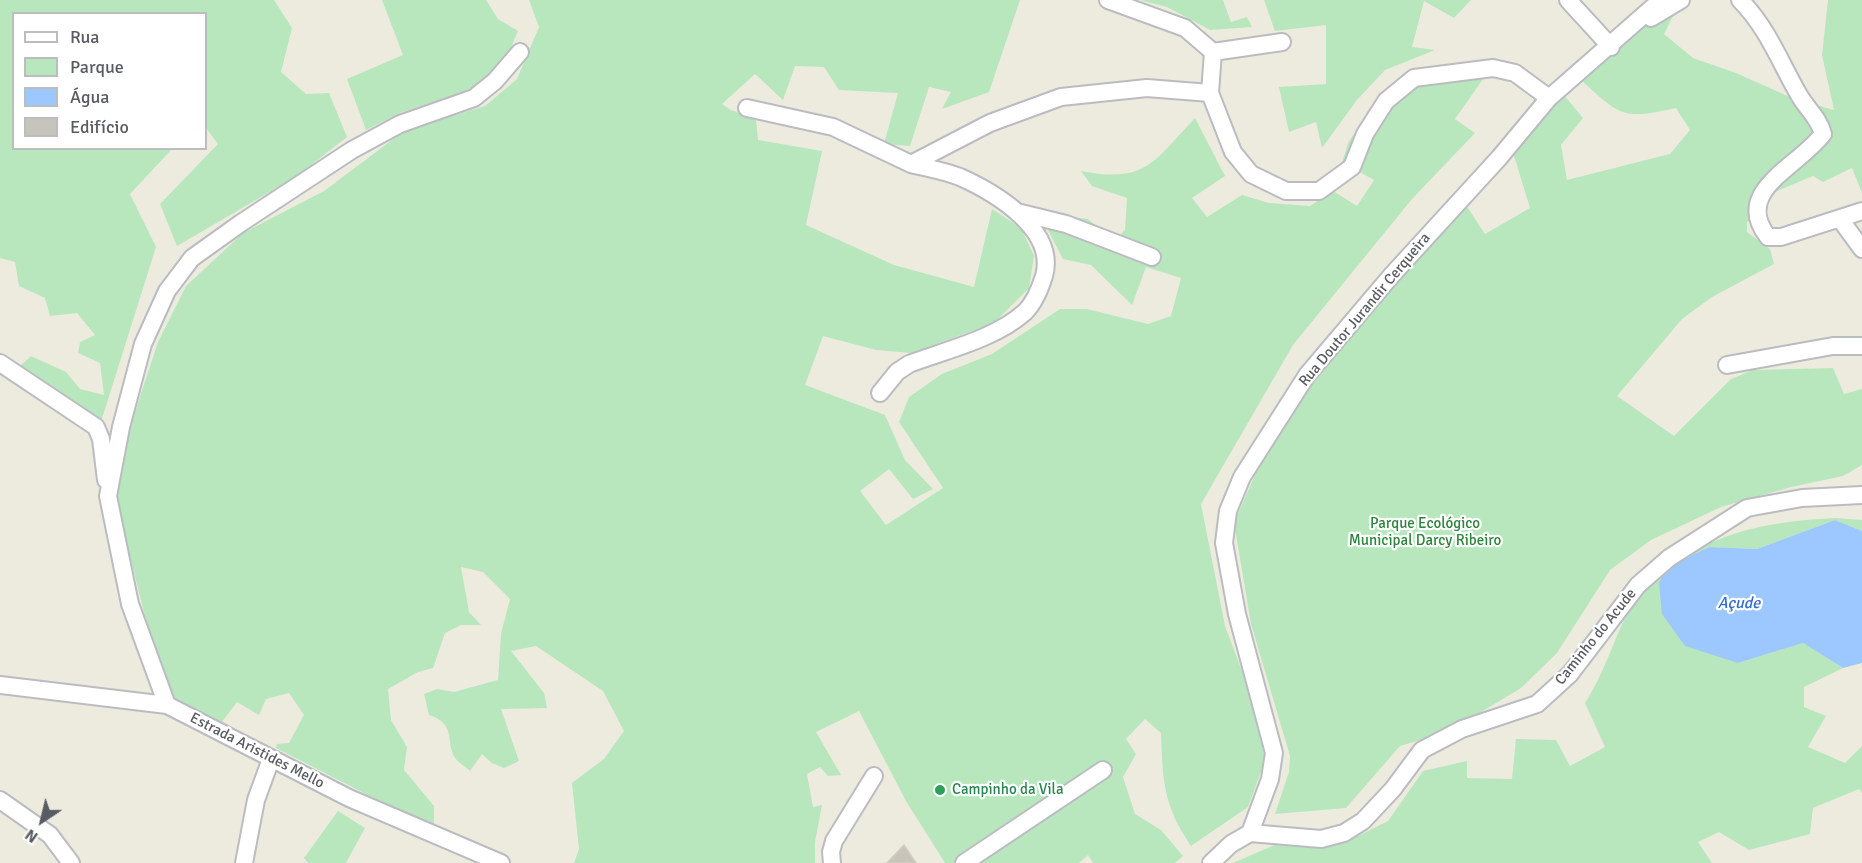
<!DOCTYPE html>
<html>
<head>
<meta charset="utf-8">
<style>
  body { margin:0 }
  #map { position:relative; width:1862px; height:863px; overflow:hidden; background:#edebde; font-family:Signika,sans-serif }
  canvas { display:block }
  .legend { position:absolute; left:12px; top:12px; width:195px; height:138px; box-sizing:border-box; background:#fff; border:2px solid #bcbdc0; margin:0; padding:8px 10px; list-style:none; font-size:18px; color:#585b61 }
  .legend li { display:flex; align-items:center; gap:12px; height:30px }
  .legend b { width:30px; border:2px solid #bcbdc0 }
  .north { position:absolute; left:12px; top:791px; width:60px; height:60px; -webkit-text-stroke:4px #fff; paint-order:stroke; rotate:215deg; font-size:16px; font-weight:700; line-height:24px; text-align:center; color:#585b61 }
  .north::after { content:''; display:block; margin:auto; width:21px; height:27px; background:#585b61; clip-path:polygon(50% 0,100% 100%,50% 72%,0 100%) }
</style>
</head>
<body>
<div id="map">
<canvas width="1862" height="863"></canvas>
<ul class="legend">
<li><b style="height:8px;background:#fff"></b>Rua</li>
<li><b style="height:16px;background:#b8e7bd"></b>Parque</li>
<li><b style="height:16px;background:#9cc8ff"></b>Água</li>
<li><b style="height:16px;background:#c7c5bb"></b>Edifício</li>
</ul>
<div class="north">N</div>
</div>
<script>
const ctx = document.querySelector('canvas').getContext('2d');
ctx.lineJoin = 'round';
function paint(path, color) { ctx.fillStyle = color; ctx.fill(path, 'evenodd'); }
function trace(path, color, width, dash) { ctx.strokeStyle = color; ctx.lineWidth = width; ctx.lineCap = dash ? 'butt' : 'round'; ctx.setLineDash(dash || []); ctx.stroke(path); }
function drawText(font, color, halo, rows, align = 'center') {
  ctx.font = font + ' Signika,sans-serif'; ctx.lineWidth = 4.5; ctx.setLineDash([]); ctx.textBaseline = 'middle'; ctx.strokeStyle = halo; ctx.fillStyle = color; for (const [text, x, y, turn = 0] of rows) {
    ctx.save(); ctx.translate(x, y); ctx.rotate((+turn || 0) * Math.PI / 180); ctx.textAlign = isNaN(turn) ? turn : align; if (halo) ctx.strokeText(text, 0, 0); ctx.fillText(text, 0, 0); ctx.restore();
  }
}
paint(new Path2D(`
  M0 0H274L292 28 281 72 306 94 329 93 347 137 297 176 177 246 160 204 218 144 206 128V14H14V148L172 149 130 194 156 247 100 425 19 367 31 356 66 372 80 389 104 395 100 363 78 353 80 342 95 335 77 313 50 316 45 298 19 286 15 262 0 258Z
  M382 0H486L498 19 518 31 501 71 477 91 402 112 366 130 347 79 403 55Z
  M529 0H1020L989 92 942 109 951 92 929 87 910 146 884 144 898 93 839 90 824 67 795 66 783 100 755 74 722 104 731 110 756 119 758 140 822 151 806 225 894 265 974 287 992 209 1021 228 1034 256 1029 288 994 323 911 353 876 350 823 336 805 385 885 415 905 460 933 489 913 499 889 469 860 491 886 525 943 488 899 422 909 397 942 374 992 354 1060 309H1087L1148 324 1171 316 1181 278 1146 267 1132 305 1091 265 1063 259 1039 213 1088 219 1114 241 1125 230 1127 198 1092 186 1081 171C1146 184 1154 161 1195 118L1225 176 1192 198 1207 217 1242 195 1269 203 1310 206 1333 191 1357 206 1374 180 1342 162 1349 141 1372 108 1406 90 1435 79H1483L1455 119 1475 133 1412 199 1293 345 1201 504 1225 626 1257 711 1265 761 1248 807 1191 846C1163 804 1163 783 1161 733L1145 719 1126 739 1136 754 1123 777 1135 814 1161 830 1183 856 1175 863H1093L1088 855 1079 863H945L906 801 859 711 816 732 841 775 828 776 820 767 807 774 813 807 822 805 815 842V863H574L579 849 572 783 604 759 624 731 603 691 536 646 511 651 544 693 547 708 501 709 519 761 504 768 492 763 482 754 470 771C466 767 458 762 455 758 445 741 457 724 429 715L424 694 437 689 454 692 498 680 501 634 510 599 483 572 461 567 469 612 481 625H461L445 633 433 668 418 672 388 689 391 720 407 747 404 770 434 806V829L276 748 277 744 289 743 304 715 289 693 266 699 259 715 237 702 219 726 172 698 152 645 116 499 131 424 158 342 186 286 243 233 324 191 404 131 485 106 517 79 539 27Z
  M1140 0H1223L1231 22 1247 17 1252 27 1210 30 1167 7Z
  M1264 0H1471L1454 18 1424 1 1412 47 1435 50 1385 70 1357 100 1322 148 1316 122 1289 132 1279 87 1326 84V25L1275 31Z
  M1828 0H1862V193L1852 168 1823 182 1813 176 1760 198 1761 215 1747 222V232L1770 249 1774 264 1712 297 1682 319 1617 396 1674 436 1731 379 1753 370 1833 368 1844 394 1862 389V465L1843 476 1791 487 1721 507 1651 540 1610 570 1557 653 1521 688 1448 732 1400 746 1346 808 1275 814 1289 772 1290 756 1251 624 1234 523 1261 461 1307 391 1462 199 1485 234 1530 208 1511 146 1563 94 1583 118 1561 145 1567 180 1670 154 1690 130 1676 108C1622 120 1621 116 1582 81L1641 24 1675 12 1664 34 1693 58 1736 73 1792 98 1834 110 1822 55Z
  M1835 518 1862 520V531L1835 520 1757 549 1710 547 1738 663 1803 643 1843 668 1804 687V707L1826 716 1808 747 1845 763 1862 746V793L1859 789 1813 808 1810 834 1749 850 1719 832 1698 842 1712 863H1233L1277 844 1350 840 1388 821 1423 771 1467 761V778L1512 779 1516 739 1556 740 1570 766 1605 747 1585 703C1610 665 1619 617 1647 580 1652 574 1663 569 1670 565 1723 530 1773 521 1835 518Z
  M338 811 365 828 346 863H308L304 858Z`), '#b8e7bd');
paint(new Path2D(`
  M1835 520 1862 531V663L1843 668 1803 643 1738 663 1685 646 1662 614 1659 583 1668 566 1710 547 1757 549Z`), '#9cc8ff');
const building = new Path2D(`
  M904 845 916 863H887Z`);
paint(building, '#c7c5bb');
trace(building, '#d2cdbc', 1.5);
const street = new Path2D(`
  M1108 0 1185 28 1213 52
  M1568 0 1611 47
  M1740 0C1767 27 1780 62 1799 95 1807 109 1819 118 1823 134 1797 168 1732 191 1768 237H1781L1862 211
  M1651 18 1681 0
  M1282 42 1213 52 1210 93 1233 152 1251 174 1286 191H1319L1352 167 1365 134 1386 101 1414 78 1493 68 1515 73 1549 98
  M747 108 833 127 911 164 990 123 1061 97 1147 88 1210 93
  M1017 212 1066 224 1152 257
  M1840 219 1862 249
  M0 363 96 427 101 439 106 480
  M1727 365 1833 346H1862
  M880 393 897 372 909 364C946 350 995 339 1025 312 1035 302 1040 289 1044 276 1057 230 996 193 960 177 945 171 927 168 911 164
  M0 685 167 705 349 798 501 863
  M167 705 130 604 108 496 121 427 143 344 167 291 192 258 241 223 352 150 400 124 474 98 495 81 520 52
  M0 800 50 835 71 863
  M1250 833 1270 779 1274 753 1237 614 1224 543 1228 511 1242 477 1307 375 1391 276 1499 158 1549 98 1661 0
  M1250 833 1321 839 1344 833 1363 821 1393 789 1422 750 1462 729 1537 704 1570 674 1638 585 1669 558 1747 508 1802 498 1862 495
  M244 863 256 800 271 759
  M832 863 831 852 834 841 874 776
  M964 863 1103 770
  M1211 863 1231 844 1250 833`);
trace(street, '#babcc2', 20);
trace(street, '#fff', 16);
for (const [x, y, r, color] of [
  [940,790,6,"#2e9e5b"]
]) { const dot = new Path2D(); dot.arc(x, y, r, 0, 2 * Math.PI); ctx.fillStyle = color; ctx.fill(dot); trace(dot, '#fff', 2); }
drawText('15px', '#585b61', '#fff', [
  ["Rua Doutor Jurandir Cerqueira",1365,310,-50],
  ["Caminho do Acude",1596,637,-51],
  ["Estrada Aristides Mello",257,751,27]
]);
drawText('15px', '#2d843b', '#fff', [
  ["Parque Ecológico",1425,524],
  ["Municipal Darcy Ribeiro",1425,541]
]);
drawText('15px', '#27864d', '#fff', [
  ["Campinho da Vila",952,790]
], 'left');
drawText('italic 16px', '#356dcc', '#fff', [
  ["Açude",1739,604]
]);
</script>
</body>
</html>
